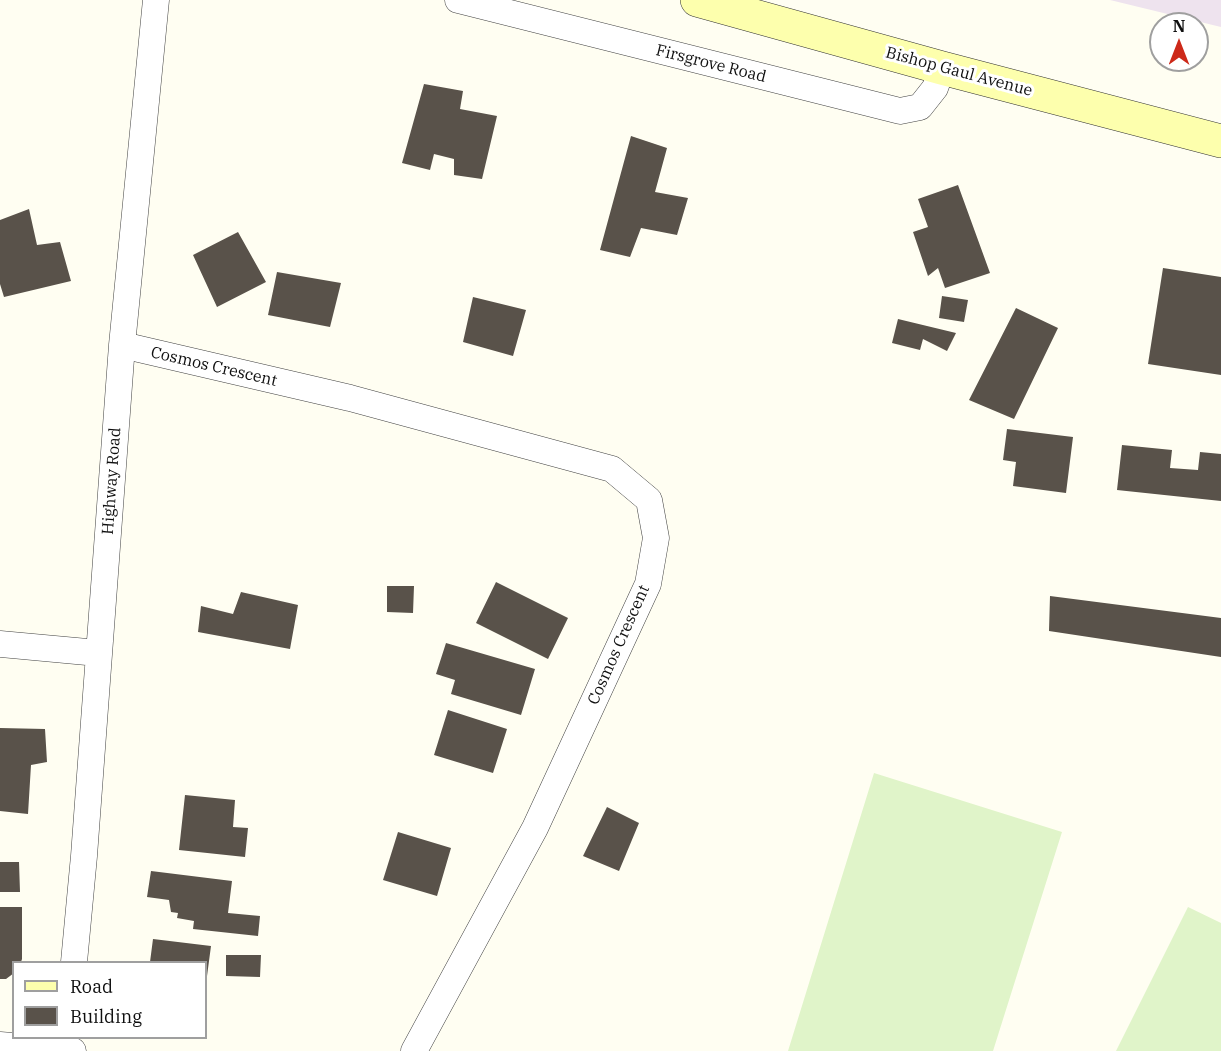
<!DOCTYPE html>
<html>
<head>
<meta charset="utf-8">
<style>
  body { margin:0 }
  #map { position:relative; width:1221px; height:1051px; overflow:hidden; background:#fffef2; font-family:"IBM Plex Serif",serif }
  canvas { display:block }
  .legend { position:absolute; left:12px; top:961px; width:195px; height:78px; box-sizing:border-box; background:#fff; border:2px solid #9f9f9f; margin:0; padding:8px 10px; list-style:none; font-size:18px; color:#0f0f0f }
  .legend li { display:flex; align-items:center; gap:12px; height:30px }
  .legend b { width:30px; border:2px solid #9f9f9f }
  .north { position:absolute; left:1149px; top:12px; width:60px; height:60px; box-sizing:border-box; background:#fff; border:2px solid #9f9f9f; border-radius:50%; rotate:0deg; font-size:16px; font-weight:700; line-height:24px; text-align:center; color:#0f0f0f }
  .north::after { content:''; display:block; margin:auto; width:21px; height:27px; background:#cd2919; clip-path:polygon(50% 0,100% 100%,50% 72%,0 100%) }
</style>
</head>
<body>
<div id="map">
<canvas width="1221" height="1051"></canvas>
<ul class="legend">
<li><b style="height:8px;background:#fdffad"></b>Road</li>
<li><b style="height:16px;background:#59524a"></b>Building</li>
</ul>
<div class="north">N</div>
</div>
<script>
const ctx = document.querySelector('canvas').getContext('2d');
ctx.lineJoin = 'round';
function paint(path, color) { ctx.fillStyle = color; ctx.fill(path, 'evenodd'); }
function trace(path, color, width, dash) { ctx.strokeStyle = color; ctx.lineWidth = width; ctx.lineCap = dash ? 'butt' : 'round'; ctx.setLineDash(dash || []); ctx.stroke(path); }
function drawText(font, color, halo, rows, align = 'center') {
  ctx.font = font + ' "IBM Plex Serif",serif'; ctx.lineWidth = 6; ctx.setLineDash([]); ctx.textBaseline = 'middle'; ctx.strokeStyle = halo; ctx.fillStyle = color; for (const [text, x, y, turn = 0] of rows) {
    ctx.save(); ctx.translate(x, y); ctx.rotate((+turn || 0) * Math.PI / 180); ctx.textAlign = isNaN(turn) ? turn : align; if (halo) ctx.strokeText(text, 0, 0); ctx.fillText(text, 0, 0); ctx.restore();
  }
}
paint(new Path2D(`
  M1110 0H1221V27Z`), '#eee3ee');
paint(new Path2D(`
  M874 773 1062 832 993 1051H788Z
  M1188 907 1221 923V1051H1116Z`), '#e0f4c9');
paint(new Path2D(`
  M424 84 463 91 460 109 497 116 482 179 454 175V159L434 154 430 170 402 163Z
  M631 136 667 148 655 192 688 198 677 235 641 228 630 257 600 250Z
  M958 185 990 273 945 288 938 268 928 276 913 232 928 227 918 199Z
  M29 209 37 245 60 242 71 281 4 297 0 284V220Z
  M238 232 266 282 217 307 193 255Z
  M1163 268 1221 277V375L1148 364Z
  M277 272 341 283 330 327 268 315Z
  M942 296 968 300 964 322 939 318Z
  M473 297 526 310 513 356 463 342Z
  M1016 308 1058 328 1014 419 969 400Z
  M898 319 956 333 947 351 923 339 920 350 892 343Z
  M1007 429 1073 437 1066 493 1013 486 1016 462 1003 460Z
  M1122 445 1172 450 1170 468 1198 470 1200 452 1221 454V501L1117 490Z
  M496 582 568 618 548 659 476 623Z
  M387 586H414L413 613 387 612Z
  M241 592 298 605 290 649 198 632 201 606 233 614Z
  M1050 596 1221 618V657L1049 631Z
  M446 643 535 669 521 715 451 694 455 680 436 674Z
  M448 710 507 729 493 773 434 755Z
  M0 728 45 729 47 762 31 765 28 814 0 811Z
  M185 795 235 800 233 827 248 828 245 857 179 850Z
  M607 807 639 823 619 871 583 856Z
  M398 832 451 848 437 896 383 880Z
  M0 862H19L20 892H0Z
  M151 871 232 881 228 913 260 916 258 936 193 929 194 921 177 918 178 913 171 912 169 900 147 897Z
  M0 907H22V959L21 962H14V973L6 979H0Z
  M153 939 211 946 207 976 206 962H150Z
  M226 955H261L260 977 226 976Z`), '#59524a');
const street = new Path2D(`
  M458 0 900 111 920 107 935 88 942 68
  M122 345 350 398 612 469 649 500 656 538 648 584 535 828 414 1051
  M0 644 98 653
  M74 962 84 856 122 345 156 0
  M0 1045 73 1051`);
const secondary = new Path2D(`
  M697 0 942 68 1221 141`);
trace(street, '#424242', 27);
trace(secondary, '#313131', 34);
trace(street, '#fff', 26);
trace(secondary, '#fdffad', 33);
drawText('16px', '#0f0f0f', '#fff', [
  ["Firsgrove Road",711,64,14],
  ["Bishop Gaul Avenue",959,72,15],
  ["Cosmos Crescent",214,367,13],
  ["Highway Road",112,481,-86],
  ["Cosmos Crescent",619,645,-66]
]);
</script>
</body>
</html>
